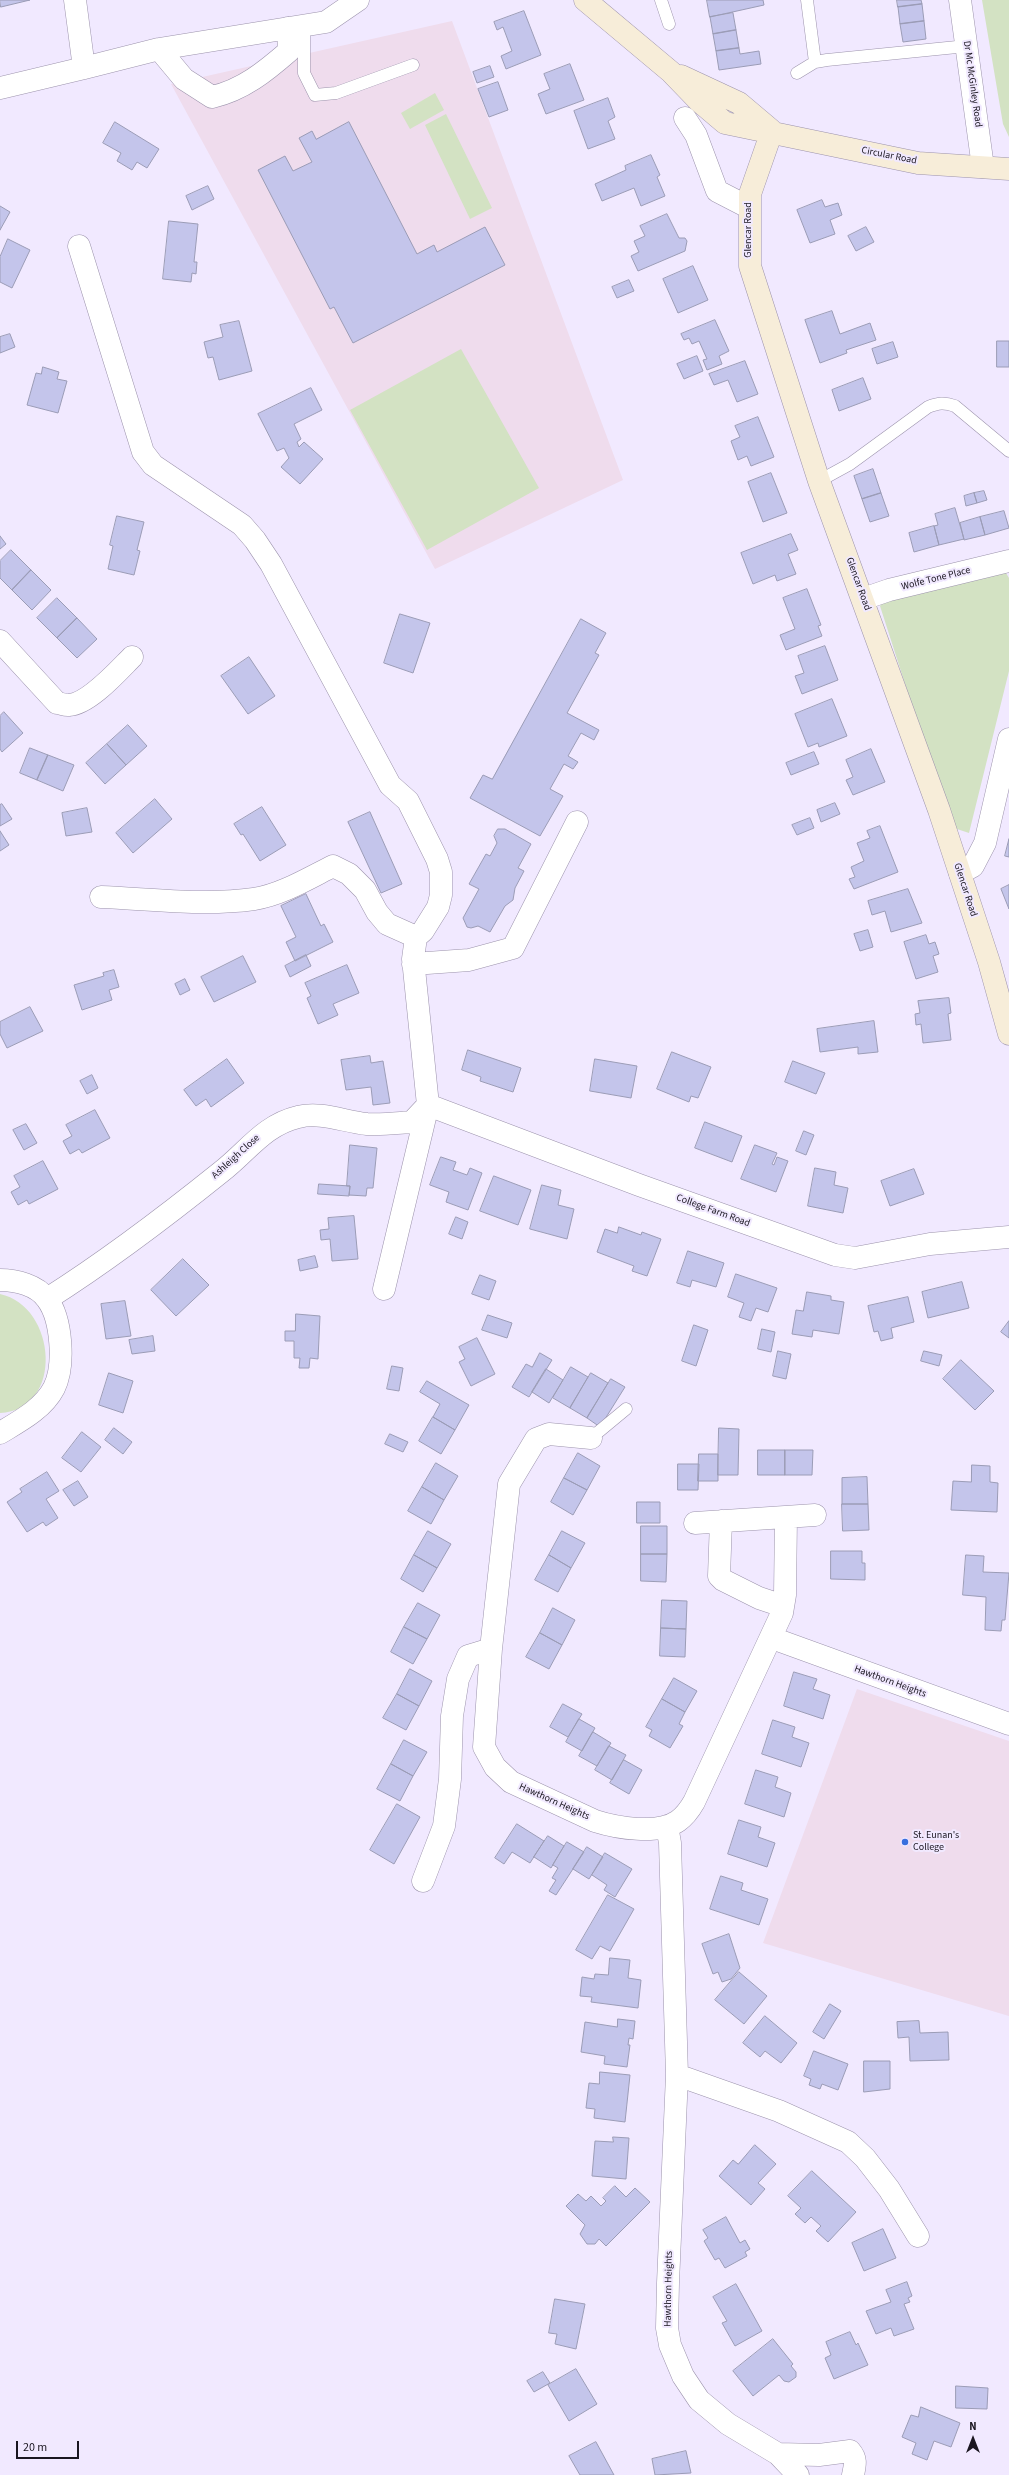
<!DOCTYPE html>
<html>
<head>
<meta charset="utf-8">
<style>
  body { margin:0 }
  #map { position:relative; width:1009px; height:2475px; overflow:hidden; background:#f1e9ff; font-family:"Source Sans 3",sans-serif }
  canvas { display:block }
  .north { position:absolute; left:953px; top:2419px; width:40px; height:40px; -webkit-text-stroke:3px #f1e9ff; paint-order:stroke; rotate:0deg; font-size:11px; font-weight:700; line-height:16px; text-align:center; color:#1a1620 }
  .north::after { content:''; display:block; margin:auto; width:14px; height:18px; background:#1a1620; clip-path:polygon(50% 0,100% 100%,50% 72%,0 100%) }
  .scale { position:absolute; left:16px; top:2441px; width:63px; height:18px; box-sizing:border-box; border:2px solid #1a1620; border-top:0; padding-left:5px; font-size:12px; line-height:14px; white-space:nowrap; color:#1a1620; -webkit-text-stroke:3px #f1e9ff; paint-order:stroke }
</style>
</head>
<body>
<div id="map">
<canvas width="1009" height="2475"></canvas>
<div class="north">N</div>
<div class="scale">20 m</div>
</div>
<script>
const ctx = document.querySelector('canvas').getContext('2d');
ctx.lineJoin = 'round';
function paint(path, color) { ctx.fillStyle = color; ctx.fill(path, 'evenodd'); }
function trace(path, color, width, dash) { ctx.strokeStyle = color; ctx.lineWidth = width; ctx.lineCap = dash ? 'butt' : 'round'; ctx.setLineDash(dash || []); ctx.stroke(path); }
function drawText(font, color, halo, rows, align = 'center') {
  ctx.font = font + ' "Source Sans 3",sans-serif'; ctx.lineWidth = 4; ctx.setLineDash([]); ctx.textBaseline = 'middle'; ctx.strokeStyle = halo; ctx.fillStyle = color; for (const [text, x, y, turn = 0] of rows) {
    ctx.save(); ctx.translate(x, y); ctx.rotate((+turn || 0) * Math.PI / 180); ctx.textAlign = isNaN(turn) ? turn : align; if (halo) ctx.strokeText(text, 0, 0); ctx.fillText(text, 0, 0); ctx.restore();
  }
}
paint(new Path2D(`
  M452 21 623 480 435 569 171 84Z
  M857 1689 1009 1741V2016L763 1943Z`), '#efdced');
paint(new Path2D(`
  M982 0H1009V137L1003 124Z
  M435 93 444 110 410 129 401 113Z
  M446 114 492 208 470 219 425 125Z
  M461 349 539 488 427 550 350 410Z
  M992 568 1006 573 1009 578V671L969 833 951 827 880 606 886 596Z
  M0 1294C57 1306 65 1410 0 1413Z`), '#d3e2c3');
const building = new Path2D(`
  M0 0H30L1 7Z
  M707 0H763L764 5 710 17Z
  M897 0H921L922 4 898 7Z
  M922 4 924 21 900 24 898 7Z
  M524 11 541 55 506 69 501 56 512 51 503 27 497 30 494 22Z
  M733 13 736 30 713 34 710 17Z
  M924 21 926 39 903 42 900 24Z
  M736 30 739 48 716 51 713 34Z
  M739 48 740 54 759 51 761 64 719 70 716 51Z
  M570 64 584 100 546 114 538 94 550 89 544 74Z
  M490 66 494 77 477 83 473 72Z
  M498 82 508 110 489 117 478 89Z
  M608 98 615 117 608 121 615 139 588 149 574 111Z
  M115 122 159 149 147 168 137 162 132 170 117 161 121 153 103 143Z
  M349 122 417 254 434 245 437 252 485 227 505 265 353 343 334 307 330 309 258 170 285 156 293 171 312 162 299 138 312 131 316 139Z
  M651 155 660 175 657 177 665 196 641 206 634 188 602 201 595 184 626 170 625 166Z
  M208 186 214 199 192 210 186 196Z
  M822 200 825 207 838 203 842 215 830 220 835 234 810 243 797 210Z
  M0 206 10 212 0 230Z
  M667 214 679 238H685L687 241 685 251 638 271 631 256 639 252 634 241 645 236 640 226Z
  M169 221 198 224 194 262H197L196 274 192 273 191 282 163 279Z
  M866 227 874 242 856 251 848 236Z
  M8 239 30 250 12 288 0 282V257Z
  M693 266 708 300 678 313 663 279Z
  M629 280 634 291 617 298 612 287Z
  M832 311 840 334 870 323 876 340 846 350 847 353 820 363 805 320Z
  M715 320 729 351 719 356 722 364 707 370 703 360 707 359 699 341 692 344 689 338 684 340 681 334Z
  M239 321 252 371 219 380 213 357 208 358 204 342 223 337 220 325Z
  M10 334 15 347 0 353V337Z
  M997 341H1009V367H997Z
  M893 342 898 357 877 364 872 349Z
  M697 356 703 371 684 379 677 364Z
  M745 361 758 394 737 402 728 380 714 385 709 374Z
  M43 367 59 372 57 379 67 381 58 413 27 405 36 373 41 374Z
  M863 378 871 399 839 411 832 390Z
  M311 388 322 410 294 424 301 439 297 442 299 447 304 442 323 459 300 484 281 467 289 458 284 448 277 451 258 414Z
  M758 417 774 457 751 466 747 456 738 460 731 441 740 437 735 426Z
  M873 469 881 493 862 499 854 476Z
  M771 473 787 513 763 522 748 482Z
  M984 491 987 500 977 503 974 493Z
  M881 493 889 516 870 522 862 499Z
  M974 493 977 503 966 506 964 496Z
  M955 508 964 539 939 545 934 526 938 525 935 514Z
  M1004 511 1009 528 985 535 980 517Z
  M117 516 144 522 137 550 140 551 134 575 108 569 113 546 110 545Z
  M980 517 985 535 964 540 960 523Z
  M934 526 939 545 914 552 909 533Z
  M791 534 798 550 788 554 796 574 777 581 775 575 753 584 741 553Z
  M0 536 6 544 0 549Z
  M11 550 31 570 12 590 0 578V561Z
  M31 570 51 590 32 610 12 590Z
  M807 589 821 625 818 626 822 636 786 650 780 635 795 629 783 598Z
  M57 598 77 618 57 638 37 618Z
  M400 614 430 623 413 673 384 663Z
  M77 618 97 639 77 658 57 638Z
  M581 619 606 633 595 653 599 655 567 713 599 730 594 740 581 733 568 756 578 762 573 769 564 764 550 789 563 796 540 836 470 798 483 775 492 779Z
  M825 646 838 680 802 694 795 676 804 673 798 656Z
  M249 657 275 696 248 714 221 676Z
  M832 699 847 736 819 747 818 743 808 747 795 714Z
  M4 712 23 733 2 752 0 749V716Z
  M128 725 147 746 126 765 107 744Z
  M107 744 126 765 105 784 86 763Z
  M30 748 48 755 37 780 20 773Z
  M871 749 885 782 853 795 846 780 853 777 846 760Z
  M814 752 819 764 791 775 786 763Z
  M48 755 74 765 63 791 37 780Z
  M155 799 172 819 133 853 116 833Z
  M835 803 840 814 821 822 817 810Z
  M2 804 12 819 0 826V805Z
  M262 807 286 845 260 861 243 834 241 835 234 824Z
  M87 808 92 832 66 836 62 813Z
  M370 812 402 884 381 893 348 822Z
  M810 818 814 828 797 835 792 825Z
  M880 826 898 872 854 889 849 879 855 877 851 867 864 861 857 843 870 838 867 831Z
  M498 829H505L531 844 518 868 524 871 515 888 513 900 505 906 490 932 478 926 471 928 467 927 463 918 479 889 469 884 486 854 490 856 497 843 494 836Z
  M0 831 9 845 0 851Z
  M1009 839V857L1005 856Z
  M1009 885V909L1001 889Z
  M908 889 922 923 891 932 885 911 872 915 868 901Z
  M306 894 321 926 324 924 333 942 295 961 286 942 296 937 281 906Z
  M868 930 873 947 860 951 854 934Z
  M926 935 929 944 935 942 939 954 933 956 938 972 916 979 904 942Z
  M306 955 311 966 290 977 285 966Z
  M243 956 256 982 214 1002 201 977Z
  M347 965 359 993 333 1004 338 1015 318 1024 307 998 311 996 305 983Z
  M114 970 119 987 109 990 112 1000 82 1010 74 985 104 976 103 973Z
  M185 979 190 990 180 995 175 984Z
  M949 998 951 1013 948 1014 951 1040 923 1043 921 1024 916 1025 915 1014 920 1013 918 1001Z
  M30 1007 43 1031 7 1048 0 1034V1022Z
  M874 1021 878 1052 858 1054V1047L820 1052 817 1029Z
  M468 1050 521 1068 513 1092 480 1081 481 1077 462 1070Z
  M672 1052 711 1067 698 1098 691 1096 689 1102 657 1089Z
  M370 1056 371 1063 383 1061 390 1103 373 1105 371 1087 346 1090 341 1060Z
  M227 1059 244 1083 211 1107 206 1099 196 1106 184 1090Z
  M595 1059 637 1066 631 1098 590 1091Z
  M793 1061 825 1073 816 1094 785 1082Z
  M92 1075 98 1088 87 1094 80 1081Z
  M95 1110 110 1138 82 1153 79 1149 70 1154 63 1141 72 1136 66 1125Z
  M705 1122 742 1136 732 1162 695 1148Z
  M26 1124 37 1143 24 1150 13 1130Z
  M804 1131 814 1135 806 1155 796 1151Z
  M350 1145 377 1148 373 1188H367L366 1196 349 1195 350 1186H347Z
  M755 1145 777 1153 772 1164 774 1165 777 1157 788 1161 776 1192 741 1179Z
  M441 1157 456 1162 453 1170 467 1175 470 1168 482 1173 468 1210 446 1202 449 1192 430 1185Z
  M43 1161 58 1189 29 1204 27 1200 18 1205 11 1192 20 1187 14 1176Z
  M815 1168 836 1172 834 1185 848 1188 843 1213 808 1206Z
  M914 1169 924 1194 890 1206 881 1181Z
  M494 1176 531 1190 518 1225 480 1211Z
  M319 1184 350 1186 349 1196 318 1194Z
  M542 1185 561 1190 558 1205 574 1209 567 1239 530 1229Z
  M354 1216 358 1259 332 1261 330 1239 321 1240 320 1230 329 1229 328 1218Z
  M456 1217 468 1222 462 1239 449 1234Z
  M619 1227 641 1235 642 1232 661 1239 647 1276 632 1271 634 1266 597 1252 605 1229 617 1233Z
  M688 1251 724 1263 716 1287 692 1280 690 1287 677 1283Z
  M315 1256 318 1267 300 1271 298 1260Z
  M183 1259 209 1285 176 1316 151 1290Z
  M736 1274 777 1288 768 1312 756 1308 751 1321 739 1317 744 1303 728 1297Z
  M480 1275 496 1281 489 1300 472 1294Z
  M962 1282 969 1308 928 1318 922 1292Z
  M807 1292 831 1296V1300L844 1302 839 1334 813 1330 812 1337 792 1334 796 1310 803 1311Z
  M908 1297 914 1322 891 1328 893 1338 881 1341 878 1331 874 1332 868 1306Z
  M125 1301 131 1336 106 1339 101 1304Z
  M296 1314 320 1316 318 1359 310 1358 309 1368H299L300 1358H294V1341H285V1331H295Z
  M488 1315 512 1323 507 1338 482 1330Z
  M1009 1321V1338L1001 1332Z
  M694 1325 708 1330 696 1366 682 1361Z
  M762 1329 775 1332 771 1352 758 1349Z
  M153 1336 155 1351 132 1354 129 1340Z
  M477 1338 495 1374 471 1386 459 1362 465 1359 459 1347Z
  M778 1351 791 1354 786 1379 773 1376Z
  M924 1351 942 1355 939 1366 921 1361Z
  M540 1353 552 1360 529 1397 512 1387 526 1364 532 1367Z
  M961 1360 994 1391 975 1410 943 1379Z
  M392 1366 403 1368 399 1391 387 1389Z
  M571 1367 588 1377 570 1408 553 1398Z
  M546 1369 563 1380 549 1403 532 1392Z
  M109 1373 133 1381 123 1413 99 1405Z
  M591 1373 608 1383 587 1418 570 1408Z
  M611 1379 625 1387 600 1427 587 1418Z
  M427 1381 469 1405 455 1430 433 1417 440 1404 420 1392Z
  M433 1417 455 1430 441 1454 419 1441Z
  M114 1428 132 1442 123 1454 105 1440Z
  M719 1428 739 1429 738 1475H718Z
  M82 1432 101 1447 81 1472 62 1458Z
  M390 1434 408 1442 403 1452 385 1444Z
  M758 1450H785V1475H758Z
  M785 1450H813L812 1475H785Z
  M578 1453 600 1466 587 1490 564 1478Z
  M699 1454H718V1481H698Z
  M436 1463 458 1476 444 1500 422 1487Z
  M678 1464H699L698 1490H678Z
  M972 1465 990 1466V1482L998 1483 997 1512 951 1510 953 1481 971 1482Z
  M47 1472 59 1491 46 1499 58 1518 46 1526 43 1522 27 1532 7 1502 22 1492 20 1489Z
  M867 1477 868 1504H842V1478Z
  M564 1478 587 1490 573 1515 551 1502Z
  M78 1481 88 1497 74 1506 63 1490Z
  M422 1487 444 1500 431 1524 408 1511Z
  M637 1502H660V1523H637Z
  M842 1504H868L869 1530 843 1531Z
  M641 1526H667V1554H641Z
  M428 1531 451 1544 437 1568 414 1555Z
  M562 1531 585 1543 571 1568 549 1555Z
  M831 1551H862V1563H865V1580L831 1579Z
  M641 1554H667L666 1582 641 1581Z
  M414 1555 437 1568 423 1592 401 1579Z
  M549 1555 571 1568 558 1592 535 1580Z
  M966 1555 984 1556 983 1572 1009 1573 1005 1620H1002L1001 1631 985 1630 986 1597 963 1595Z
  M662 1600 687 1601 686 1629 661 1628Z
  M418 1603 440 1615 427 1639 404 1627Z
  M553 1608 575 1620 562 1645 540 1633Z
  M404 1627 427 1639 413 1664 391 1652Z
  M661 1628 686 1629 685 1657 660 1656Z
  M540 1633 562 1645 549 1669 526 1657Z
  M410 1669 432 1681 419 1706 397 1694Z
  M794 1672 817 1679 813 1689 830 1695 823 1719 784 1706Z
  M674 1678 697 1691 685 1712 662 1699Z
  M397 1694 419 1706 406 1730 383 1718Z
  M662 1699 685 1712 679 1724 683 1726 670 1748 649 1736 652 1730 646 1727Z
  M563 1704 582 1714 568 1737 550 1727Z
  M579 1719 595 1728 582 1751 566 1742Z
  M773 1720 795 1727 792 1737 809 1743 801 1767 762 1754Z
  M593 1732 611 1743 597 1766 579 1756Z
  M404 1740 427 1752 413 1776 391 1764Z
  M609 1746 626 1755 612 1780 595 1770Z
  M624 1760 642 1770 629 1794 610 1783Z
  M391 1764 413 1776 400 1801 377 1789Z
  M756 1770 778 1777 775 1787 791 1793 784 1817 745 1804Z
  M397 1804 420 1817 394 1864 370 1850Z
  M739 1820 761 1827 758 1837 775 1843 767 1867 728 1854Z
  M517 1824 544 1841 530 1863 512 1852 504 1864 495 1858Z
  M548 1836 564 1846 551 1868 534 1857Z
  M567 1842 584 1852 556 1895 549 1891 556 1880 552 1878 558 1868 553 1865Z
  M587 1847 603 1857 589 1879 573 1869Z
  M605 1853 632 1869 615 1897 604 1890 607 1885 592 1875Z
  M721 1876 743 1883 741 1890 768 1899 759 1925 710 1909Z
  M608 1895 634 1909 610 1951 600 1946 592 1959 576 1950Z
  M729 1934 740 1968 731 1979 722 1982 718 1972 713 1974 702 1944Z
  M610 1958 630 1960 628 1978 641 1980 638 2008 591 2002 592 1997 580 1996 582 1977 594 1979 595 1974 608 1975Z
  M739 1972 767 1996 744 2024 715 2000Z
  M830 2004 841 2011 824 2039 813 2032Z
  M765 2016 797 2043 781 2063 765 2051 760 2057 743 2043Z
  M618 2019 635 2021 633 2039 629 2038 628 2045H630L627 2067 604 2064 605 2056 581 2052 585 2022 617 2027Z
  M919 2021 920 2033 948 2032 949 2060 910 2061 909 2037 898 2038 897 2022Z
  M814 2051 848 2064 838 2090 822 2084 820 2089 809 2085 811 2079 804 2076Z
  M864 2061H890V2089L864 2092Z
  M600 2072 630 2075 625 2122 594 2118 595 2109 586 2108 589 2083 599 2084Z
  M613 2137 629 2138 626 2179 592 2176 595 2141 613 2142Z
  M755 2145 776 2164 758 2183 765 2189 751 2205 719 2176 733 2160 738 2164Z
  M812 2171 856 2212 828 2242 816 2231 821 2226 811 2217 805 2223 795 2214 801 2208 788 2196Z
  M615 2186 626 2197 635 2188 650 2202 606 2246 599 2239 595 2244H587L580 2234 585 2225 566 2206 578 2194 586 2201 591 2196 601 2206 606 2201 603 2198Z
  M726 2217 740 2243 745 2240 750 2249 745 2252 747 2256 725 2268 719 2258 715 2260 704 2241 708 2238 703 2230Z
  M883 2229 896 2258 864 2271 852 2243Z
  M907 2282 912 2296 908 2298 910 2302 904 2304 914 2329 894 2336 891 2328 876 2334 866 2311 891 2302 886 2290Z
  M736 2284 762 2331 735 2346 722 2323 727 2321 713 2297Z
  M555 2299 585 2304 576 2349 555 2344 557 2334 549 2333Z
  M850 2332 856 2345 858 2343 868 2365 834 2379 825 2358 831 2355 826 2342Z
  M773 2339 793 2364 791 2366 796 2372V2377L789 2382 784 2381 779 2375 753 2396 733 2371Z
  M576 2369 597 2404 569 2421 548 2385Z
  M543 2372 550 2383 534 2392 527 2381Z
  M956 2386 988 2388 987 2409 956 2408Z
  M921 2407 960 2423 951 2447 934 2441 927 2460 912 2454 916 2443 902 2437 911 2415 918 2417Z
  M596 2442 614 2475H580L569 2456Z
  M686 2451 691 2473 655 2475 652 2459Z`);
paint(building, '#c4c5eb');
trace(building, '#9b9cb6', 1);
const lane = new Path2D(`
  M661 0 669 24
  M807 0 815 62
  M304 28V73L315 95 336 93 413 65
  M797 73 815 62 827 60 967 46
  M819 481 850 464 928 407C938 403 944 402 955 406L1009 451
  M591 1438 626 1409`);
const street = new Path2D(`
  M75 0 84 68 159 49 326 22 358 0
  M960 0 983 167
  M159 49 184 79 212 97C243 90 266 71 289 51L288 28
  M0 88 84 68
  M685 118 696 135 717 191 748 207
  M79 246 143 452 153 465 242 525 255 540 271 564 390 785 408 801 437 859 441 872V895L438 907 423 931 416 937 413 959 428 1105 384 1289
  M863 599 889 590 1009 561
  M0 641 57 703C61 703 66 706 69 705 89 704 118 671 132 657
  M960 873 973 866 985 843 1009 739
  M101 897C151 899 204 906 254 899 281 895 309 878 333 866L349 874 365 890 377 912 387 924 416 937
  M413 964 469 960 513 948 577 822
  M428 1105 639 1185 835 1255 855 1258 930 1244 1009 1237
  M0 1280C16 1280 37 1285 47 1299 62 1319 65 1366 54 1388 43 1409 20 1421 0 1433
  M47 1299C107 1261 165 1217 221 1172 247 1152 264 1125 298 1117 321 1111 345 1122 367 1124 382 1125 397 1123 412 1122L428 1105
  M591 1438 549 1434 536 1439 509 1484 491 1649 484 1747 495 1767 511 1782 595 1821C617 1828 658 1835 678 1821 685 1816 690 1809 694 1802L782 1613 785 1595 786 1517
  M721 1521 719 1576 723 1580 759 1598 783 1606
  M695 1523 815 1515
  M772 1638 1009 1724
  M667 1826 670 1843 677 2075 668 2283 667 2328 670 2345 683 2376 699 2400 728 2424 778 2454 798 2475
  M423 1881 444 1826 450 1779 452 1716 458 1679 468 1656 491 1649
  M677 2075 779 2111 848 2142 865 2158 889 2189 918 2236
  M778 2454 819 2455 850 2451C857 2459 855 2465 853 2475`);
const secondary = new Path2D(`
  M585 0 671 72 699 101 725 123 918 163 1009 169
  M681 76 739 103 771 130
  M772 131 750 194V266L819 481 939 810 989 962 1009 1034`);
trace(lane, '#9c93ac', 13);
trace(street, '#9c93ac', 23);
trace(secondary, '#9c93ac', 23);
trace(lane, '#fff', 12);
trace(street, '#fff', 22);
trace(secondary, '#f7edd9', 22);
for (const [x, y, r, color] of [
  [905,1842,4,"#386fde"]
]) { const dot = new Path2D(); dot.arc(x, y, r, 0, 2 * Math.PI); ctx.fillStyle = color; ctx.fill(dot); trace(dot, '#f1e9ff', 1.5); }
drawText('10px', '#1a1620', '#f1e9ff', [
  ["Dr Mc McGinley Road",972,84,82],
  ["Circular Road",889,156,11],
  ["Glencar Road",749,230,-90],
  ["Wolfe Tone Place",936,579,-14],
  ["Glencar Road",858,584,70],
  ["Glencar Road",965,890,72],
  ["Ashleigh Close",236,1157,-42],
  ["College Farm Road",713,1211,20],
  ["Hawthorn Heights",890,1682,20],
  ["Hawthorn Heights",554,1802,24],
  ["Hawthorn Heights",669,2289,-89]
]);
drawText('10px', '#1a1620', '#f1e9ff', [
  ["St. Eunan's",913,1836],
  ["College",913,1848]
], 'left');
</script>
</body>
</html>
